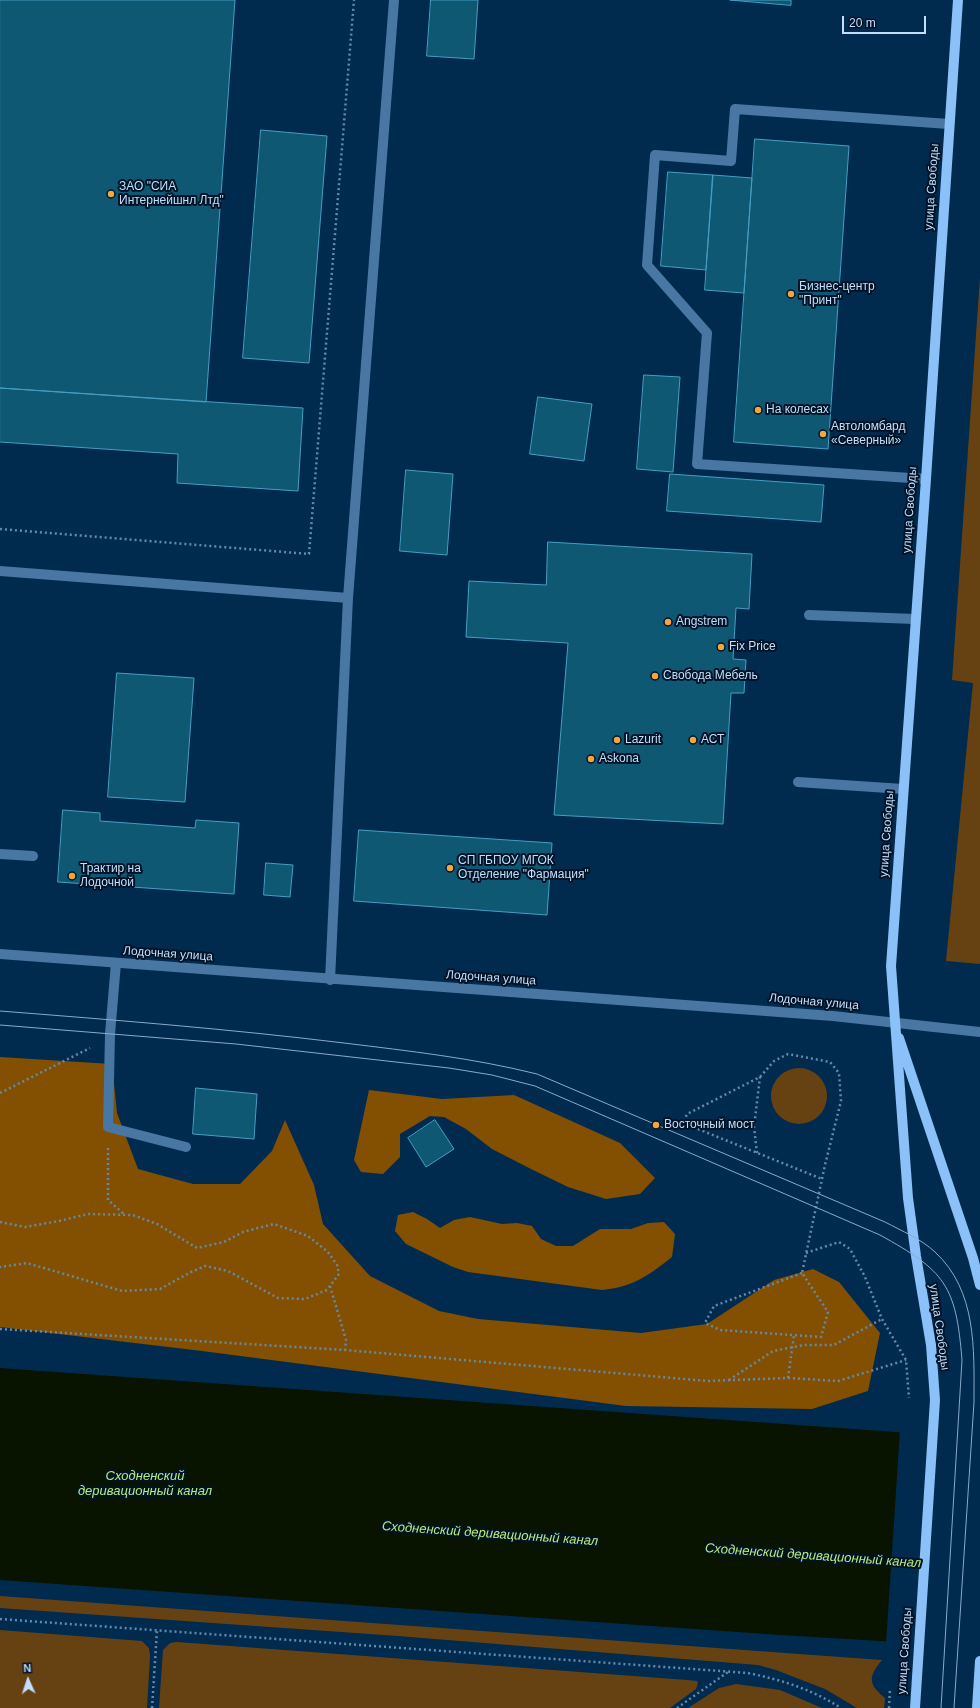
<!DOCTYPE html>
<html>
<head>
<meta charset="utf-8">
<style>
  body { margin:0 }
  #map { position:relative; width:980px; height:1708px; overflow:hidden; background:#002b4f; font-family:Helvetica,sans-serif }
  canvas { display:block }
  .north { position:absolute; left:8px; top:1660px; width:40px; height:40px; -webkit-text-stroke:3px #001327; paint-order:stroke; rotate:357deg; font-size:11px; font-weight:700; line-height:16px; text-align:center; color:#c2defb }
  .north::after { content:''; display:block; margin:auto; width:14px; height:18px; background:#c2defb; clip-path:polygon(50% 0,100% 100%,50% 72%,0 100%) }
  .scale { position:absolute; left:842px; top:16px; width:84px; height:18px; box-sizing:border-box; border:2px solid #c2defb; border-top:0; padding-left:5px; font-size:12px; line-height:14px; white-space:nowrap; color:#c2defb; -webkit-text-stroke:3px #001327; paint-order:stroke }
</style>
</head>
<body>
<div id="map">
<canvas width="980" height="1708"></canvas>
<div class="north">N</div>
<div class="scale">20 m</div>
</div>
<script>
const ctx = document.querySelector('canvas').getContext('2d');
ctx.lineJoin = 'round';
function paint(path, color) { ctx.fillStyle = color; ctx.fill(path, 'evenodd'); }
function trace(path, color, width, dash) { ctx.strokeStyle = color; ctx.lineWidth = width; ctx.lineCap = dash ? 'butt' : 'round'; ctx.setLineDash(dash || []); ctx.stroke(path); }
function drawText(font, color, halo, rows, align = 'center') {
  ctx.font = font + ' Helvetica,sans-serif'; ctx.lineWidth = 4; ctx.setLineDash([]); ctx.textBaseline = 'middle'; ctx.strokeStyle = halo; ctx.fillStyle = color; for (const [text, x, y, turn = 0] of rows) {
    ctx.save(); ctx.translate(x, y); ctx.rotate((+turn || 0) * Math.PI / 180); ctx.textAlign = isNaN(turn) ? turn : align; if (halo) ctx.strokeText(text, 0, 0); ctx.fillText(text, 0, 0); ctx.restore();
  }
}
paint(new Path2D(`
  M980 277V964L946 961 973 683 952 680Z
  M771 1096a28 28 0 1 1 56 0a28 28 0 1 1-56 0Z
  M0 1596 882 1660C868 1677 868 1684 885 1698L884 1708H857L825 1689 776 1670 758 1665 398 1636 0 1608Z
  M0 1630 142 1641 149 1648 150 1656 147 1708H0Z
  M177 1642 687 1680 697 1681 698 1683 696 1689 670 1708H159L163 1650 170 1643Z
  M736 1684 780 1690 822 1708H688L719 1688Z`), '#664212');
paint(new Path2D(`
  M0 1057 112 1064 117 1113 138 1169 193 1184H240L272 1151 285 1120 314 1185 323 1224 370 1276 439 1311 478 1319 641 1333 707 1324 774 1280 813 1269 839 1282 880 1333 868 1391 812 1409 626 1406 202 1351 0 1327Z
  M369 1090 442 1099 514 1095 620 1143 655 1178 640 1194 606 1199 568 1187 531 1169 492 1149 466 1129 444 1117 430 1116 400 1134V1157L383 1174 361 1172 354 1160Z
  M413 1212 427 1219 440 1228 454 1220 470 1217 502 1224 517 1223 532 1226 541 1239 556 1246H573L600 1229H631L648 1223 664 1222 675 1234 672 1257C648 1276 633 1287 602 1290L468 1272 453 1267 406 1244 395 1231 398 1215Z`), '#825000');
paint(new Path2D(`
  M0 1368 980 1438V1647L780 1635 0 1580Z`), '#091400');
paint(new Path2D(`
  M900 1430 980 1436V1649L886 1644Z`), '#002b4f');
const building = new Path2D(`
  M0 0H235L206 402 0 388Z
  M431 0H478L474 59 427 56Z
  M730 0H791V5Z
  M261 130 327 136 309 363 243 358Z
  M755 139 849 146 828 449 734 442Z
  M668 172 713 175 706 270 661 266Z
  M713 175 752 178 744 293 705 290Z
  M644 375 680 377 673 472 637 469Z
  M0 388 303 408 298 491 177 483 178 454 0 442Z
  M538 397 592 404 584 461 530 454Z
  M406 470 453 474 447 555 400 551Z
  M670 474 824 485 821 522 667 511Z
  M548 542 752 554 749 609 736 608 733 659 746 660 744 693H731L723 824 554 815 568 643 466 637 469 581 546 585Z
  M117 673 194 678 185 802 108 797Z
  M63 810 100 813V821L195 828 196 820 239 823 234 894 58 882Z
  M359 830 552 843 547 915 354 901Z
  M266 863 293 865 290 897 264 895Z
  M196 1088 257 1094 254 1139 193 1134Z
  M435 1120 454 1149 426 1167 408 1138Z`);
paint(building, '#0e5873');
trace(building, '#469ec3', 1);
trace(new Path2D(`
  M0 529 309 554 354 0
  M0 1093 90 1048
  M108 1148V1200L125 1215
  M757 1153 754 1127 760 1077
  M0 1222 25 1227 59 1221 88 1214 133 1215 157 1224 197 1248 224 1242 243 1232 274 1224 308 1236 328 1252 337 1265 339 1274 327 1290 305 1299 278 1298 228 1271 205 1266 191 1272 160 1289 122 1291 27 1263 0 1267
  M806 1253 839 1242 850 1249 865 1277 882 1319 906 1360 909 1398
  M802 1273 714 1306 705 1323 720 1330 821 1337 828 1312 802 1273 825 1165 841 1101 839 1073 830 1062 788 1054 774 1061 760 1077 687 1114 683 1123 822 1179
  M330 1286 346 1340 345 1350
  M0 1329 345 1350 708 1381 788 1378 838 1381 906 1360
  M788 1378 794 1335
  M729 1380 773 1351 804 1345H834L882 1319
  M0 1619 748 1673C782 1680 811 1689 841 1708
  M152 1708 157 1630
  M677 1708 728 1672
  M889 1708 890 1688`), '#6689aa', 2.5, [2, 3]);
trace(new Path2D(`
  M926 479 697 464 707 333 647 265 655 155 731 161 735 109 949 124
  M0 571 348 598
  M809 615 915 619
  M798 782 903 789
  M0 854 33 856
  M0 954 833 1016 980 1032
  M116 963 110 1034 108 1127 186 1147
  M330 980 348 598 394 0`), '#4977a3', 10);
trace(new Path2D(`
  M899 1038 973 1258 980 1285
  M915 1708 935 1400 931 1345 916 1256 908 1198 891 966 926 479 958 0
  M977 1708 980 1661`), '#8ac1f8', 10);
trace(new Path2D(`
  M0 1011C115 1020 229 1029 344 1043 409 1051 473 1058 537 1074L885 1222C902 1231 921 1239 935 1252 977 1291 974 1349 974 1402L954 1708
  M0 1025 236 1044 449 1068 492 1075 535 1086 880 1235C945 1271 956 1285 962 1360L941 1708`), '#89aac9', 1);
for (const [x, y, r, color] of [
  [111,194,4,"#f2a541"],
  [791,294,4,"#f2a541"],
  [758,410,4,"#f2a541"],
  [823,434,4,"#f2a541"],
  [668,622,4,"#f2a541"],
  [721,647,4,"#f2a541"],
  [655,676,4,"#f2a541"],
  [617,740,4,"#f2a541"],
  [693,740,4,"#f2a541"],
  [591,759,4,"#f2a541"],
  [450,868,4,"#f2a541"],
  [72,876,4,"#f2a541"],
  [656,1125,4,"#f2a541"]
]) { const dot = new Path2D(); dot.arc(x, y, r, 0, 2 * Math.PI); ctx.fillStyle = color; ctx.fill(dot); trace(dot, '#001327', 1.5); }
drawText('12px', '#c2defb', '#001327', [
  ["ЗАО \"СИА",119,187],
  ["Интернейшнл Лтд\"",119,201],
  ["Бизнес-центр",799,287],
  ["\"Принт\"",799,301],
  ["На колесах",766,410],
  ["Автоломбард",831,427],
  ["«Северный»",831,441],
  ["Angstrem",676,622],
  ["Fix Price",729,647],
  ["Свобода Мебель",663,676],
  ["Lazurit",625,740],
  ["АСТ",701,740],
  ["Askona",599,759],
  ["СП ГБПОУ МГОК",458,861],
  ["Отделение \"Фармация\"",458,875],
  ["Трактир на",80,869],
  ["Лодочной",80,883],
  ["Восточный мост",664,1125]
], 'left');
drawText('12px', '#c2defb', '#001327', [
  ["улица Свободы",932,187,-86],
  ["улица Свободы",910,510,-86],
  ["улица Свободы",887,834,-86],
  ["Лодочная улица",168,954,4],
  ["Лодочная улица",491,978,4],
  ["Лодочная улица",814,1002,5],
  ["улица Свободы",939,1327,82],
  ["улица Свободы",905,1651,-86]
]);
drawText('italic 13px', '#b7ec73', '#001327', [
  ["Сходненский",145,1476],
  ["деривационный канал",145,1491],
  ["Сходненский деривационный канал",490,1534,4],
  ["Сходненский деривационный канал",813,1556,4]
]);
</script>
</body>
</html>
